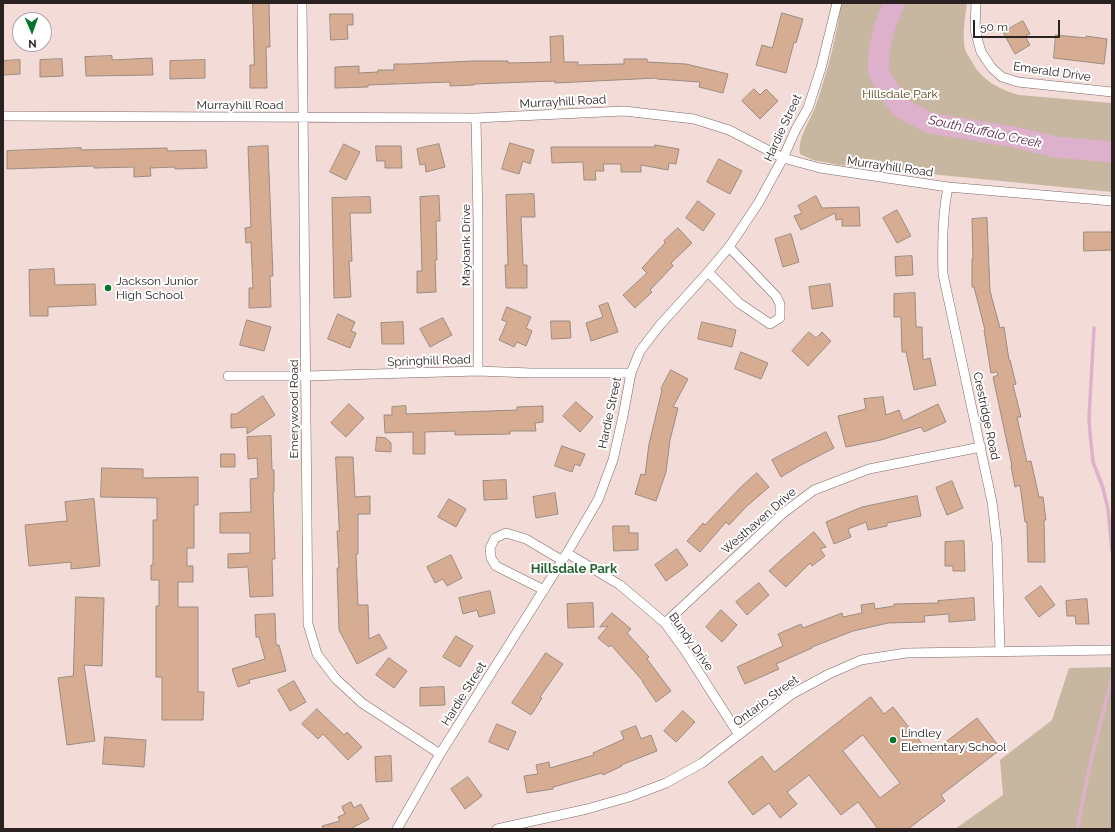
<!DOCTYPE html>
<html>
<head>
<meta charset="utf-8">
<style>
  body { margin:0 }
  #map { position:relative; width:1115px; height:832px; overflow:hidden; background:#f3dcd8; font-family:Raleway,sans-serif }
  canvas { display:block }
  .frame { position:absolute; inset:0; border:4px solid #2a2221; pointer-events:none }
  .north { position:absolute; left:12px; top:12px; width:40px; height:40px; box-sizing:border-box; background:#fff; border:1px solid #aaa7a6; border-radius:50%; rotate:178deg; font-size:11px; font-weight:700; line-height:16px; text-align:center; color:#2a2221 }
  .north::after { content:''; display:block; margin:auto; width:14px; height:18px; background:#03762b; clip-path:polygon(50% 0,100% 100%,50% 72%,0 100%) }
  .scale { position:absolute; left:973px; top:20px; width:87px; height:18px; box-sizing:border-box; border:2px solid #2a2221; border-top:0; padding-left:5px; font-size:12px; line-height:14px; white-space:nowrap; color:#2a2221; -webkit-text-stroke:3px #fff; paint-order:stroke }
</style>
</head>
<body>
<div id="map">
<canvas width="1115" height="832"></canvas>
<div class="frame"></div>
<div class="north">N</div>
<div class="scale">50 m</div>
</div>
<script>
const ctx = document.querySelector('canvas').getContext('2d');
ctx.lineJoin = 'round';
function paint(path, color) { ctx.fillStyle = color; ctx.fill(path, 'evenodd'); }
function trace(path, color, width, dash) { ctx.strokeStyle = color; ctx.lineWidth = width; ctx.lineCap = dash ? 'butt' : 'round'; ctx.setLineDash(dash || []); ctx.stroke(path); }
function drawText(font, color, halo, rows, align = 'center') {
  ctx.font = font + ' Raleway,sans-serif'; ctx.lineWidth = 4; ctx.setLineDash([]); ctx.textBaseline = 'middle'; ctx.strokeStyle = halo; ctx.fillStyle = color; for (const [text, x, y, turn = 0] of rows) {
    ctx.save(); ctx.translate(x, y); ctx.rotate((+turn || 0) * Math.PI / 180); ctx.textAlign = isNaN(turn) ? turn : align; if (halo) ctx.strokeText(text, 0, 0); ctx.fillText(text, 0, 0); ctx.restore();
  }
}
paint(new Path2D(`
  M841 3H967C965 18 962 34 965 49 966 53 969 57 971 60 981 80 998 89 1019 95L1112 103V192L839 165 813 160 800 154C797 138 811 120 816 105 827 72 837 37 841 3Z
  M1112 667V829H955L1003 795 1000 760 1052 720 1069 668Z`), '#c8b7a0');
trace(new Path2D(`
  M1094 328 1089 418 1090 433 1093 462 1103 488 1108 509 1112 551
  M1077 829 1089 769 1112 677`), '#ddb1cb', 3.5);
trace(new Path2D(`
  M894 3 885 26 879 51 878 70 884 83 901 108 930 123 1014 137 1056 147 1112 152`), '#ddb1cb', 21);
const building = new Path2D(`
  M253 3H269L270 47H266L267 88H250V65H254Z
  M782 13 803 19 796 43 794 42 786 73 756 65 762 45 772 48Z
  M330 14H353V25H347L348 39 331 40Z
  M1023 21 1030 34 1025 36 1030 45 1015 54 1003 32Z
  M1056 35 1086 38V36L1107 39 1104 64 1054 58Z
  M563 36 564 62H578V65L624 64V59H647V62L686 64 728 74 723 93 699 87 700 82 657 79V78L555 83V81L474 84V85L450 86V82L368 85V87L335 88V67L359 66V73L378 72V70H394V64H408L473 61H508V63L551 62 550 37Z
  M112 56V60L152 58 153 75 86 76 85 57Z
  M62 59 63 76 40 77V60Z
  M20 60V74L3 75V61Z
  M205 60V78L170 79V61Z
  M754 89 760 95 766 89 778 101 760 119 742 101Z
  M510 143 534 150 530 164 523 161 519 174 502 169Z
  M344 144 360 152 346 180 330 172Z
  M439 144 445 167 426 172 425 164 420 165 417 149Z
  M655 145 679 149 676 164 669 163 668 170 641 165V172H621V164H603L604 171H595L596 180H584L583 162 552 163 551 147H655Z
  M268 146 273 276H270L271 307 249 308V288H253L251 242 246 243 245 228 251 227 248 147Z
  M376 146H401L402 168H385V161H377Z
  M81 148V150L167 148V151L206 150 207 168 175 169V167L150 168 151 176 134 177V167L94 168V166L7 169V151Z
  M719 159 742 171 730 194 707 182Z
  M534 194 535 217H521L523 265H527V288H506L505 265H508L506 195Z
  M439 196 440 221H436L437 260H435L436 292 417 293V271H422L420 197Z
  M816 196 822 208 859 207 860 226H842V219L836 220 835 213 801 230 794 216 802 213 798 206Z
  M370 197 371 213H350L352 261H349L351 297 334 298 332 198Z
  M698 201 715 214 703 231 686 218Z
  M897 210 911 236 897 243 883 218Z
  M987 218 990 291 1000 328 1004 327 1009 360H1010L1016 384 1013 385 1021 417H1017L1027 462 1031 461 1039 497H1043L1046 520H1044L1045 562H1028L1027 522H1025L1020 485 1015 487 1011 466H1012L993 377 998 375 997 372 991 373 984 330H985L974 287H972V259H973L972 219Z
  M678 228 692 243 671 263 673 266 650 290 652 292 635 308 623 295 647 273 642 268 665 243 664 241Z
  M1084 232H1112V250L1084 251Z
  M791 234 799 262 783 267 775 239Z
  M912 256 913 275 896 276 895 257Z
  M54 269 55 285 95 284 96 305 48 307V316H30L29 270Z
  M830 284 833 306 812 309 809 287Z
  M915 293 916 327H922L923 360 930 358 936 385 914 390 906 352H902L901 317H894V294Z
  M608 303 618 332 591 341 586 323 603 317 599 306Z
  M507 307 531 317 526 328 532 331 526 346 517 342 514 347 499 340 507 322 502 320Z
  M338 314 355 322 351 331 356 333 350 348 328 339Z
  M443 318 452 335 430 347 420 329Z
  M247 320 271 327 264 351 240 345Z
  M551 321H570L571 338 552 339Z
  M403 322 404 344H382L381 323Z
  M702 322 736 330 732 347 698 339Z
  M809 332 816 338 822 332 831 341 808 366 792 351Z
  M741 352 768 363 761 379 735 369Z
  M671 370 688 379 673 407 678 408 670 440 666 472 656 501 635 494 641 474 645 475 649 444 662 390 661 389Z
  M263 396 275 415 247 434V427L231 428V414H236Z
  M883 397 886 415 899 410 903 421 938 404 946 422 924 432 921 427 881 440 846 447 838 416 866 409 864 399Z
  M576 402 593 417 580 432 563 416Z
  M349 404 364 418 346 437 331 423Z
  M406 406V414L517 410V407L543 406V422L535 423 536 431H510V434L455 435V431L425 432V454H413V432L385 433 384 415H392V407Z
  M826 432 834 448 799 466 781 477 772 460Z
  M271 436 272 470H274V492H273L275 559H272L273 596 250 597 248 567 228 568V554L250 553V533H220V513L251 512 250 479 258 478 257 458 248 459 247 437Z
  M377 437 386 438 391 443V452L376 451Z
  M562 446 585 454 580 466 575 464 572 472 555 466Z
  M221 454H235V467H221Z
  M336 457H353L355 497 370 496V514H358V554H356L358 605H368L369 639 379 634 387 648 357 664 339 630 337 568H339L337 531H339Z
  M102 468 143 469V478L198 477V505H194V548H187V566H193V582H178V607H198V692H204L203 720H162V677H156V606H159V580H151V565H153V520H157V498L101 497Z
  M757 473 769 487 746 507 729 525 726 522 700 552 687 541 703 523 705 525 741 487Z
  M506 480 507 499 484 500 483 481Z
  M952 481 963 508 947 515 936 488Z
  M555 493 558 514 536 518 533 497Z
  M917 496 921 516 887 523V526L868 530 866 522 848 529 851 537 834 544 826 522 862 507Z
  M94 499 100 566 71 569V562L29 566 25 525 67 521 65 502Z
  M449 499 466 509 456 527 438 517Z
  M613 526H629V533H638V550L614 551Z
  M814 532 826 547 820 549 825 556 812 566 810 563 786 587 769 571 782 559Z
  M964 541 965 571H953V566H945V542Z
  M677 549 688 565 666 581 655 565Z
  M451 555 462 578 447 586 443 579 435 583 427 567Z
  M759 583 769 595 747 615 736 602Z
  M1041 586 1055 605 1039 617 1025 598Z
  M490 591 495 613 479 617 477 610 463 614 459 598Z
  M76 597 104 598 102 666 84 665 95 741 67 745 58 678 73 676Z
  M974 598 975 620 949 622V614L924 616 925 622 888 623 853 631 812 647V648L776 664 779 669 745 684 737 667 783 646 778 634 801 624 803 628 842 613 843 617 862 613 861 605 874 603 875 609 894 606V604L939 603 938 601Z
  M1087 599 1089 624H1076L1075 616H1067L1066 601Z
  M593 603 594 627 568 628 567 604Z
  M721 610 737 625 722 642 706 627Z
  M612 613 631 629 627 633 649 657 647 659 671 691 656 702 642 681H643L611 645 609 647 598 638 608 626 600 627Z
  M275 614 276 645H279L286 671 249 680 250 683 238 687 232 669 265 659 259 637H256L255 615Z
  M456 636 473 646 460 667 443 657Z
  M546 653 563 664 540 697 542 698 531 715 512 703Z
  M389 658 407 671 394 688 376 675Z
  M294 681 306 702 290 711 278 690Z
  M444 687 445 705 420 706V688Z
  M871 697 884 714 893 707 930 754 977 718 1001 749 941 795 945 801 908 829H878L858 802 841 815 809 775 787 792 797 804 780 818 769 803 753 815 728 782 762 756 774 772ZM863 735 900 783 880 798 843 751Z
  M317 709 344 735 347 732 362 747 348 760 323 734 318 739 302 724Z
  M683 711 695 722 676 742 664 731Z
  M497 724 516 732 508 750 489 742Z
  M636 726 641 739 651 735 657 751 621 765 622 766 603 775 602 773 553 787V789L527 793 524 776 538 774 536 765 549 762 550 768 594 755 593 753 624 739 621 732Z
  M105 737 146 740 144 767 103 764Z
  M391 756 392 781 376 782 375 757Z
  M468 777 482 796 465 809 451 789Z
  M351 802 354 808 361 804 369 819 350 829H323L322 826 340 821 338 817 345 814 342 807Z`);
paint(building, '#d6ad93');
trace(building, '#9c8b80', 1);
const minor = new Path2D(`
  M302 3 308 624 317 654 336 679 362 703 440 754
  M976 3 975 30 981 52 992 68 1002 77 1018 82 1112 92
  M3 116 476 118 624 111 694 119 729 130 783 158 820 168 948 187 1112 201
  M476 118 478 221V371
  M948 187C942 216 942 245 943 274L992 502 997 543 1000 651
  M708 272 739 303 770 324 780 318V304L776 296 729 247
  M228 376H306L478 371 531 373H631
  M567 553 620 585 665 623 684 649 739 735
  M544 590 496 566 491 558 490 548 495 538 506 533 526 539 563 561
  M665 623 782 514 814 490 869 469 981 447
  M397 829 440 754 567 553 598 500 613 460 623 416 631 373 640 351 660 325 708 272 729 247 759 202 783 158 796 129 808 108 821 68 837 3
  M497 829 587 809 629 797 666 783 702 763 792 694 829 674 861 660 906 653 1112 650`);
trace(minor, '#7d6966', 10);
trace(minor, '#fff', 9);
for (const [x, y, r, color] of [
  [108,288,4,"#03762b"],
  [893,740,4,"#03762b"]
]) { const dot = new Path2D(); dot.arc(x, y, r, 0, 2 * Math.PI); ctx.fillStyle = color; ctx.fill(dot); trace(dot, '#fff', 1.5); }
drawText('12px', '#2a2221', '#fff', [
  ["Emerald Drive",1052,72,8],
  ["Murrayhill Road",563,102,-3],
  ["Murrayhill Road",240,105],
  ["Hardie Street",783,128,-65],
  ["Murrayhill Road",890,167,8],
  ["Maybank Drive",466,245,-90],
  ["Springhill Road",429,361,-2],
  ["Emerywood Road",294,409,-90],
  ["Hardie Street",610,413,-78],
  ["Crestridge Road",986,416,78],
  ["Westhaven Drive",759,521,-41],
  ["Bundy Drive",691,642,55],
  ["Hardie Street",464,694,-58],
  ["Ontario Street",766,701,-36]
]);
drawText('12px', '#593d0d', '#fff', [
  ["Hillsdale Park",900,94]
]);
drawText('12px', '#2a2221', '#fff', [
  ["Jackson Junior",116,281],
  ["High School",116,295],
  ["Lindley",901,733],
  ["Elementary School",901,747]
], 'left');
drawText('italic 13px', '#5e294c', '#fff', [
  ["South Buffalo Creek",985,132,12]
]);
drawText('bold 13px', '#266232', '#fff', [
  ["Hillsdale Park",574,569]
]);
</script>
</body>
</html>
